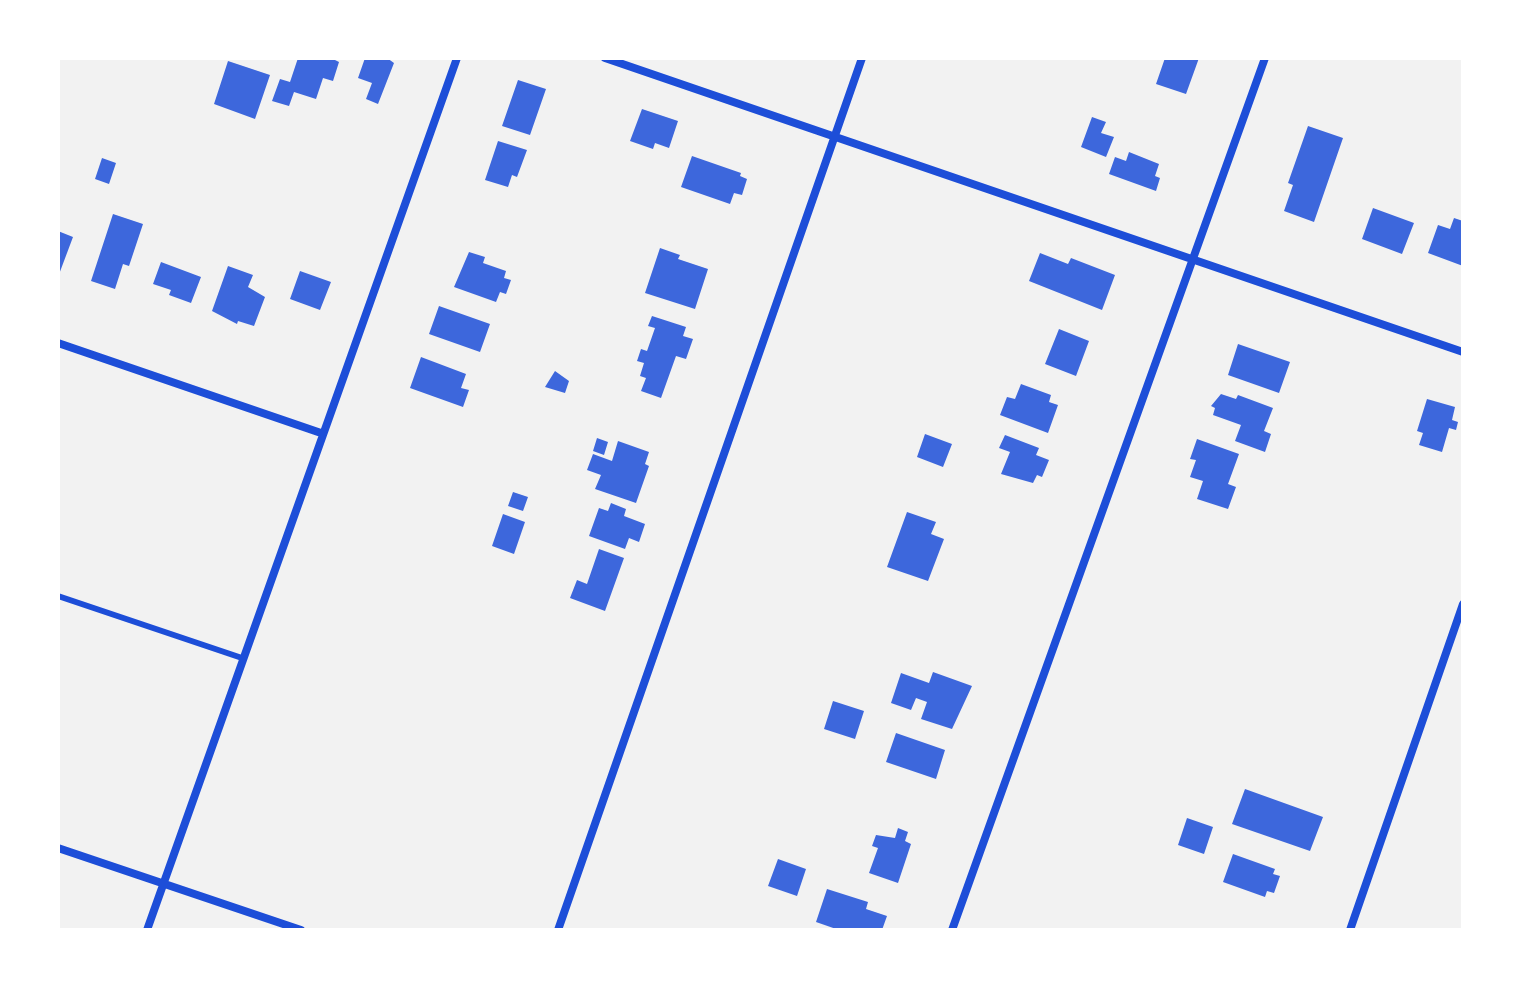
<!DOCTYPE html>
<html>
<head>
<meta charset="utf-8">
<style>
  body { margin:0 }
  #map { position:relative; width:1521px; height:988px; overflow:hidden; background:#f2f2f2; font-family:"Varela Round",sans-serif }
  canvas { display:block }
  .frame { position:absolute; inset:0; border:60px solid #fff; pointer-events:none }
</style>
</head>
<body>
<div id="map">
<canvas width="1521" height="988"></canvas>
<div class="frame"></div>
</div>
<script>
const ctx = document.querySelector('canvas').getContext('2d');
ctx.lineJoin = 'round';
function paint(path, color) { ctx.fillStyle = color; ctx.fill(path, 'evenodd'); }
function trace(path, color, width, dash) { ctx.strokeStyle = color; ctx.lineWidth = width; ctx.lineCap = dash ? 'butt' : 'round'; ctx.setLineDash(dash || []); ctx.stroke(path); }
paint(new Path2D(`
  M298 58H331L339 62 333 81 323 78 316 99 294 92 289 106 272 101 280 79 290 82Z
  M365 58H387L394 63 378 104 366 99 372 83 358 78Z
  M1165 58H1199L1186 94 1156 84Z
  M228 61 270 75 255 119 214 104Z
  M518 80 546 89 530 135 502 126Z
  M642 109 678 121 669 148 655 143 653 149 630 141Z
  M1092 117 1106 122 1101 133 1114 137 1106 157 1081 147Z
  M1308 126 1343 138 1314 222 1284 211 1293 185 1288 183Z
  M498 141 527 150 517 177 512 175 508 187 485 180Z
  M1129 152 1159 164 1155 176 1160 178 1156 191 1109 174 1115 157 1126 161Z
  M692 156 741 173 740 176 747 179 742 195 734 193 730 204 681 187Z
  M102 158 116 163 109 184 95 179Z
  M1373 208 1414 223 1402 254 1362 239Z
  M113 214 143 224 129 266 123 264 115 289 91 281Z
  M1454 218 1463 221V266L1428 253 1438 225 1450 229Z
  M58 231 73 237 58 277Z
  M660 248 680 255 678 259 708 269 695 309 645 293Z
  M469 252 485 257 483 263 506 271 504 278 511 280 506 294 500 292 496 302 454 287Z
  M1040 253 1068 264 1071 258 1115 275 1102 310 1029 281Z
  M161 262 201 277 191 303 169 295 171 290 153 284Z
  M228 266 253 275 248 287 265 297 254 326 238 321 237 324 212 311Z
  M300 271 331 282 320 310 290 299Z
  M439 306 490 324 480 352 429 334Z
  M652 316 686 327 683 336 693 339 686 359 676 356 661 398 641 391 646 378 640 376 644 363 637 361 641 349 647 351 655 328 648 326Z
  M1059 329 1089 341 1076 376 1045 364Z
  M1238 344 1290 362 1279 393 1228 375Z
  M421 357 466 374 461 388 469 390 463 407 410 388Z
  M555 371 569 381 565 393 545 387Z
  M1021 384 1051 395 1049 402 1058 405 1048 433 1000 415 1007 397 1015 399Z
  M1221 394 1236 399 1238 395 1273 408 1264 431 1271 434 1265 452 1235 441 1241 425 1213 415 1215 408 1211 406Z
  M1427 399 1455 407 1452 420 1458 422 1456 430 1449 428 1442 452 1419 445 1423 433 1417 431Z
  M925 434 952 444 943 467 917 457Z
  M1005 435 1039 448 1036 455 1049 460 1042 477 1037 475 1033 483 1001 474 1010 452 999 448Z
  M597 438 608 442 604 455 593 451Z
  M1197 439 1239 454 1228 484 1236 487 1228 509 1197 499 1203 481 1190 477 1196 460 1190 459Z
  M618 441 649 452 645 464 649 466 636 503 595 489 601 475 587 470 593 454 612 461Z
  M513 492 528 497 523 511 508 506Z
  M611 503 626 509 624 516 645 524 639 542 629 538 625 549 589 536 599 508 608 511Z
  M907 512 936 522 931 534 944 539 928 581 887 567Z
  M503 514 525 522 514 554 492 546Z
  M599 549 624 558 605 611 570 598 577 580 587 584Z
  M933 672 972 686 952 729 921 719 927 702 916 698 911 710 891 703 901 673 929 683Z
  M833 701 864 711 855 739 824 729Z
  M896 733 945 750 936 779 886 762Z
  M1245 789 1323 817 1310 851 1232 824Z
  M1187 818 1213 827 1204 854 1178 845Z
  M898 828 908 832 905 841 911 844 898 883 869 873 878 848 872 846 876 835 895 838Z
  M1233 854 1275 869 1273 874 1280 876 1274 893 1267 891 1265 897 1223 882Z
  M778 859 806 869 797 896 768 886Z
  M827 889 868 902 866 909 887 916 882 930H839L816 922Z`), '#3d67dc');
trace(new Path2D(`
  M58 596 242 658`), '#1d4ed8', 6);
trace(new Path2D(`
  M605 58 1463 352
  M58 343 321 433
  M58 848 301 930
  M147 930 457 58
  M558 930 862 58
  M952 930 1265 58
  M1350 930 1463 604`), '#1d4ed8', 8);
</script>
</body>
</html>
